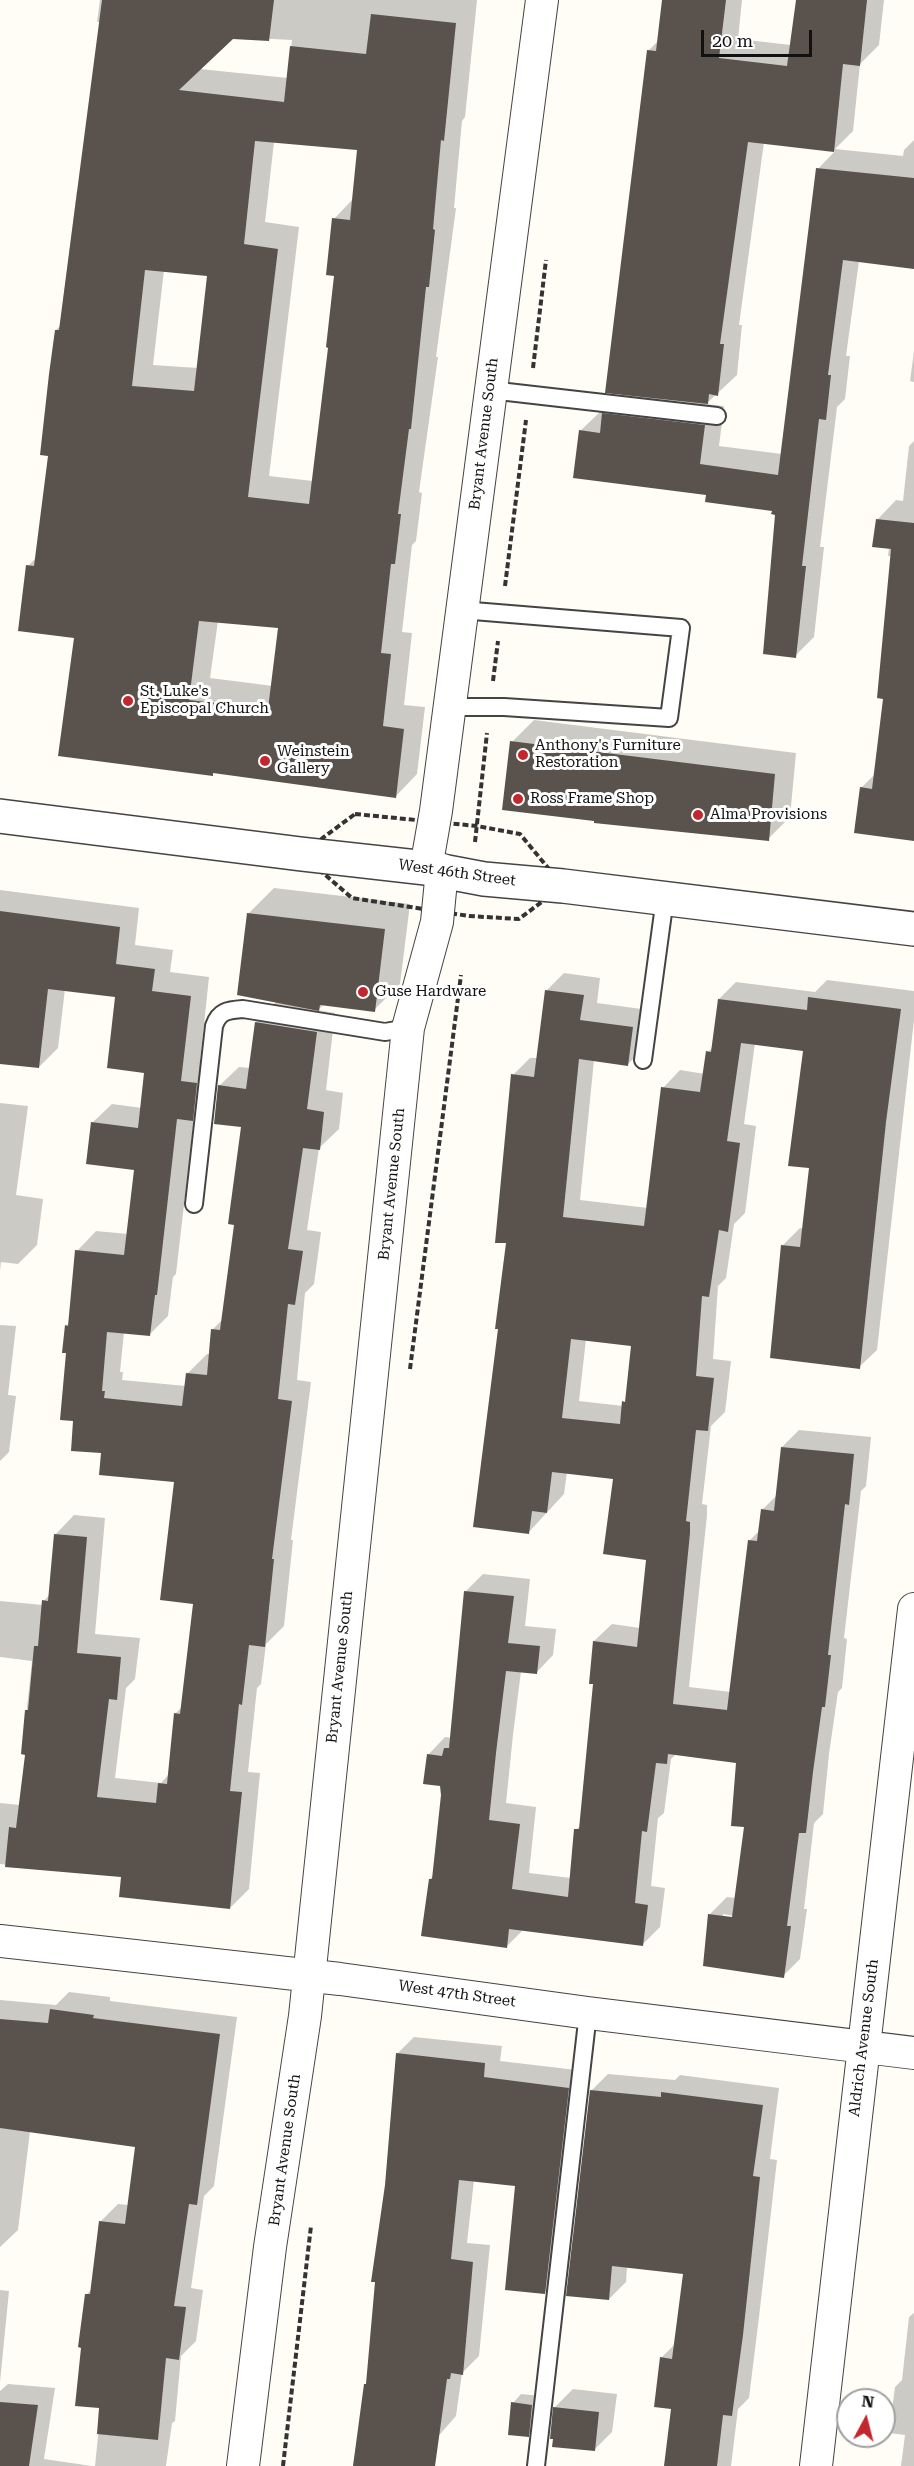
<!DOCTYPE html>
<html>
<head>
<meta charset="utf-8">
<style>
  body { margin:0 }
  #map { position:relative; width:914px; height:2466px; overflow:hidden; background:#fffdf5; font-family:"Roboto Serif",serif }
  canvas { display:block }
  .north { position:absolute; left:836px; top:2388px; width:60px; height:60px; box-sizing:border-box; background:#fff; border:2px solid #a0a0a0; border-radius:50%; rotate:7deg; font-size:16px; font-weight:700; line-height:24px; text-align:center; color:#111 }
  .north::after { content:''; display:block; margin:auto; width:21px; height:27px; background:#c4262e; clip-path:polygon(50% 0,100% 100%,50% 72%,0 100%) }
  .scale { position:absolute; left:701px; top:30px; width:111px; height:27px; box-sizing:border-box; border:3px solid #111; border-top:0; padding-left:8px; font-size:18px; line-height:21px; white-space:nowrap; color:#111; -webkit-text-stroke:4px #fff; paint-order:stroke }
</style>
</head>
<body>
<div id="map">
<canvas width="914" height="2466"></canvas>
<div class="north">N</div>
<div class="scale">20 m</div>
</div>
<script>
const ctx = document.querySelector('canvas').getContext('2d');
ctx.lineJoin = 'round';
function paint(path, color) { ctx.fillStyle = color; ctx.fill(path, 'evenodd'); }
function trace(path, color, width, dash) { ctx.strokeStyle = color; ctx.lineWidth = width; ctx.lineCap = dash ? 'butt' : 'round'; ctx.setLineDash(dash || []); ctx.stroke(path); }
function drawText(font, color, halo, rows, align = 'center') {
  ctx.font = font + ' "Roboto Serif",serif'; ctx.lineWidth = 6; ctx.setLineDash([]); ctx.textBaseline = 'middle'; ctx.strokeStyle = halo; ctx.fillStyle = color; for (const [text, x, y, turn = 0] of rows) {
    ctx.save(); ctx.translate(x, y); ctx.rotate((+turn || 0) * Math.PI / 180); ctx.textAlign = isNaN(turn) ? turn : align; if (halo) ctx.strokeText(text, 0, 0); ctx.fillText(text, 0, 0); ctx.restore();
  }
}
paint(new Path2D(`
  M100 0H477L465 117 462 121 454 208H456L436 357H438L419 492 422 493 416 541 412 545 402 632 412 633 404 705 425 707 417 774 396 796 327 788 75 637 28 566 37 557 49 455 56 330 60 326 77 190 79 188 101 22H97ZM233 37 292 40 288 78 200 69ZM274 142 358 149 353 199 334 219 336 275 330 346 313 481 269 476 299 227 265 222ZM164 270 209 274 198 368 153 365ZM218 621 280 627 273 686 210 678Z
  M663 0H742L738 39 791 45 797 0H884L879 45 860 64 853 131 835 149 903 156 904 150 914 140V268L859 261 846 356H850L845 399 837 407 820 547H824L814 637 795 656 777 513 774 510 707 494 580 431 600 412 605 413 625 393 648 51 659 40ZM764 142 835 151 818 169 782 454 719 446 724 406 706 404 737 375 742 325H739Z
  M914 351V382L910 381Z
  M914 441V839L861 788 876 773 885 698 892 556H888L889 548 877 520 896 500 903 501 909 446Z
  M534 720 796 753 790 817 768 839 512 742Z
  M274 888 410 904 400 984 374 1010 324 1004 318 1010 335 1013 326 1090 343 1093 339 1129 319 1148 307 1230 321 1232 314 1284 305 1293 297 1380 311 1382 291 1540H293L284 1626 266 1644 261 1684 257 1688 248 1772 260 1773 249 1889 230 1908 123 1876 0 1864V1803L20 1805 27 1753H22L32 1661 0 1657V1601L43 1605 44 1601 50 1594 55 1535 74 1515 105 1518 95 1634 140 1638 135 1679 126 1688 115 1778 161 1783 169 1774 175 1714 183 1706 195 1603 176 1480 102 1451 75 1420 68 1352 66 1326 70 1322 77 1251 96 1231 128 1234 135 1168 92 1123 112 1104 142 1108 146 1071 116 995 65 989 58 1048 39 1067 0 1062V890L139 908 135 945 173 950 170 972 209 977 200 1062 216 1064 211 1100 194 1118 176 1274 173 1277 168 1316 149 1335 124 1332 120 1372H123L122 1380 186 1386 188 1373 207 1354H210L213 1329 223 1319 236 1224 243 1126 219 1086 239 1067 250 1068 256 1022 277 1001 248 914Z
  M564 973 600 978 597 1003 649 1010 645 1047 628 1064 594 1060 580 1200 648 1208 663 1088 680 1070 705 1074 708 1052 713 1047 719 999 736 982 815 992 827 980 914 991V1020L877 1350 859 1367 782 1246 800 1228 804 1229 811 1167 805 1049 755 1043 744 1124 756 1126 745 1213 734 1224 726 1278 718 1286 713 1359 731 1361 725 1412 711 1426 702 1504 707 1505V1515L689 1687 731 1692 749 1541 760 1530 762 1510 777 1495 782 1447 799 1430 871 1437 866 1486 861 1491 844 1638 847 1639 842 1688 838 1692 829 1754 823 1814 814 1823 804 1909H807L800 1959 783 1976 710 1914 727 1897 736 1898 746 1826 738 1762 676 1754 671 1759 664 1813 658 1818 651 1886 665 1888 660 1927 642 1945 524 1929 506 1947 430 1879 433 1876 443 1795 442 1785 428 1755 445 1737 452 1738 466 1591 483 1574 530 1579 525 1626 556 1629 553 1655 536 1673 521 1671 513 1735 506 1803 536 1807 529 1873 571 1878 576 1830 581 1825 594 1683V1641L612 1624 640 1628 647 1558 614 1477 567 1472 564 1494 528 1533 500 1328 508 1242 513 1075 530 1058H538L546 991ZM586 1339 633 1345 627 1399 623 1406 579 1401ZM723 1914 740 1917H723Z
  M0 1103 28 1106 16 1195 43 1199 37 1245 18 1264 1 1262 0 1271Z
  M0 1325 16 1326 8 1395 16 1396 9 1452 0 1461Z
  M69 1992 110 1997V2001L237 2017 214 2186 204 2196 191 2288 203 2290 196 2341 181 2356 175 2421 172 2423 166 2466H95L101 2407 87 2294 92 2289 100 2222 118 2204 129 2205 137 2146 30 2131 18 2230 0 2247V2000L56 2005Z
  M414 2037 502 2046 500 2061 585 2071 562 2275 545 2292 517 2184 474 2180 467 2243 490 2245 479 2356 462 2373 456 2416 412 2466H353L368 2382 397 2054Z
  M608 2074 675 2080 680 2075 779 2088 770 2159 777 2160 759 2317 749 2398 738 2409 731 2466H665L673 2407 661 2358 675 2344 684 2273 627 2267 626 2282 609 2299 591 2091Z
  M0 2290 9 2291 0 2382Z
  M914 2313V2466H901L905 2435 889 2433 895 2387 902 2380 909 2317Z
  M8 2384 55 2388 44 2459 92 2466H0V2391Z
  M573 2389 617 2394 612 2432 594 2450 555 2407Z
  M521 2394 541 2396 537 2426 528 2435 513 2403Z`), '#0003');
paint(new Path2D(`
  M102 0H274L269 41 233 39 179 90 284 102 290 46 366 54 371 14 456 23 444 141 441 140 433 229 435 230 429 287H426L411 429H409L398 514H401L395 564H391L381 653 391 654 383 726 404 729 396 798 213 773V776L58 756 74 638 18 631 26 565 34 566 48 456 40 455 49 374 55 330H59ZM255 141 357 150 350 220 332 218 326 275 334 276 326 347 328 348 309 504 248 497 278 249 244 244ZM145 270 207 276 194 391 132 386ZM199 621 278 628 268 709 189 700Z
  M662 0H726L719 58 787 66 796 0H867L860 66 843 64 834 152 748 142 720 344H724L718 396 709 394 708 404 605 393 647 50 656 51Z
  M816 168 914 178V269L843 260 828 375H831L826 420 819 419 802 566H806L796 658 763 654 775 515 771 514 772 511 705 502 706 495 573 478 579 430 600 433 602 413 705 425 700 464 778 475Z
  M876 519 914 523V841L854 833 860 787 872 789 883 699 877 698 891 549 872 547Z
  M510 741 775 774 769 841 594 823V821L502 810Z
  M0 911 120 927 116 964 155 969 152 991 191 996 181 1081 197 1083 193 1121 177 1119 157 1295H155L150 1336 107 1332 102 1391H105L104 1398 182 1406 186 1373 207 1375 211 1329 220 1330 234 1225 228 1224 241 1127 214 1124 218 1085 246 1089 255 1022 317 1032 307 1109 324 1112 320 1150 303 1148 288 1249 303 1251 295 1305 288 1304 278 1399 292 1401 272 1559H274L265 1647 249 1645 242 1705 239 1704 230 1791 242 1792 230 1909 119 1897 121 1877 5 1867 9 1827 16 1828 25 1755 21 1754 25 1710H28L34 1646H38L42 1600 48 1601 54 1534 87 1537 77 1653 121 1657 117 1700 109 1699 97 1797 156 1803 158 1783 167 1784 174 1713 180 1714 193 1604 160 1600 174 1482 99 1475 101 1453 71 1451 73 1421 60 1420 66 1353H62L65 1325 68 1326 75 1250 124 1255 134 1170 86 1164 91 1122 138 1128 144 1073 107 1068 115 997 48 989 39 1068 0 1064Z
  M247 913 385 929 375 1012 320 1005 319 1011 237 995Z
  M545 990 584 995 580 1020 633 1027 628 1066 579 1059 563 1217 644 1226 661 1087 700 1092 706 1051 711 1052 718 999 807 1010 808 997 901 1009 886 1122 860 1369 770 1358 781 1245 800 1247 809 1168 788 1166 803 1051 741 1043 727 1141 740 1143 728 1232 719 1230 709 1297 702 1296 696 1376 714 1378 708 1431 696 1430 686 1521 690 1522V1533L673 1704 727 1710 748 1540 757 1541 761 1509 774 1511 781 1447 854 1454 849 1505 845 1504 828 1655H831L825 1707H822L813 1772 806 1833H799L787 1926H791L784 1978 703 1966 708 1914 732 1917 744 1827 731 1826 736 1763 668 1754 667 1764 656 1763 647 1832 642 1831 635 1903 648 1905 643 1946 509 1929 507 1948 421 1936 429 1879H432L441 1795 440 1786 423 1784 427 1754 442 1756 444 1748H449L464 1591 514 1596 508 1643 540 1646 537 1674 506 1671 496 1753 489 1820 520 1824 512 1889 568 1897 574 1829H579L593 1684H589L593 1641 637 1647 646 1560 603 1554 613 1479 552 1472 547 1513 532 1511 529 1534 473 1527 498 1329H495L506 1243H495L511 1074 534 1077ZM571 1339 631 1346 625 1402 622 1401 620 1424 562 1418Z
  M50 2009 94 2015 93 2018 220 2034 197 2205 189 2204 174 2306 186 2307 179 2360 166 2358 158 2440 97 2434 99 2408 75 2406 81 2348 78 2347 85 2294H90L99 2221 125 2224 135 2147 0 2128V2019L48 2023Z
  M396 2053 485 2063 484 2077 569 2088 545 2294 505 2290 515 2186 459 2180 451 2259 473 2262 463 2375 451 2373 450 2379H447L435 2466H353L364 2384H366L375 2282H371L385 2185Z
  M590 2090 661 2097V2092L763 2105 753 2176 760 2177 743 2335 732 2416 723 2415 717 2466H664L671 2409 654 2407 660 2357 672 2359 683 2274 612 2266 609 2300 566 2296Z
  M0 2402 38 2405 29 2466H0Z
  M511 2402 532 2405 529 2437 508 2435Z
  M553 2407 599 2412 595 2451 552 2447 553 2439H550Z`), '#5a524d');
const service = new Path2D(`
  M490 390 717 416
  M449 707H504L669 718 681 628 461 610
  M643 1060 665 898
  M194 1204 214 1026C219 1011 228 1010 243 1009L385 1032 408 1028
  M536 2466 588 2013`);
const minor = new Path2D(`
  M426 868 436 811 542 0
  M0 1941 340 1979 588 2013 914 2053
  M243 2466 270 2247 305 2016 408 1028 437 922 442 870
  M816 2466 914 1609`);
const tertiary = new Path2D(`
  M0 816 301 854 426 868 484 879 563 886 914 929`);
trace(service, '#444', 20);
trace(minor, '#444', 34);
trace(tertiary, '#444', 36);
trace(new Path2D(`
  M533 368 546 260
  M505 586 526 420
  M493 681 498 641
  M355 814 477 826 520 834 563 886 519 919 469 916 352 898 301 854Z
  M475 842 487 733
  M410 1369 461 975
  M283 2466 311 2226`), '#333', 4, [6, 3]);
trace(service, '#fff', 16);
trace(minor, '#fff', 32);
trace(tertiary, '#fff', 33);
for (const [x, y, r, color] of [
  [128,701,6,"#c4262e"],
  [523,755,6,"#c4262e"],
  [265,761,6,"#c4262e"],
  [518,799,6,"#c4262e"],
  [698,815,6,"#c4262e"],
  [363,992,6,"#c4262e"]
]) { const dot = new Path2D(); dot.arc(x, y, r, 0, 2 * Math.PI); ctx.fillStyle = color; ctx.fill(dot); trace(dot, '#fff', 2); }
drawText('15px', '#111', '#fff', [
  ["Bryant Avenue South",484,434,-83],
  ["West 46th Street",457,873,8],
  ["Bryant Avenue South",392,1184,-84],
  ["Bryant Avenue South",340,1667,-84],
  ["West 47th Street",457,1994,8],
  ["Aldrich Avenue South",864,2038,-83],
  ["Bryant Avenue South",285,2150,-82]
]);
drawText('15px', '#111', '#fff', [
  ["St. Luke's",140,692],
  ["Episcopal Church",140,709],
  ["Anthony's Furniture",535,746],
  ["Restoration",535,763],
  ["Weinstein",277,752],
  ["Gallery",277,769],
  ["Ross Frame Shop",530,799],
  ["Alma Provisions",710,815],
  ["Guse Hardware",375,992]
], 'left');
</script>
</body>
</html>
